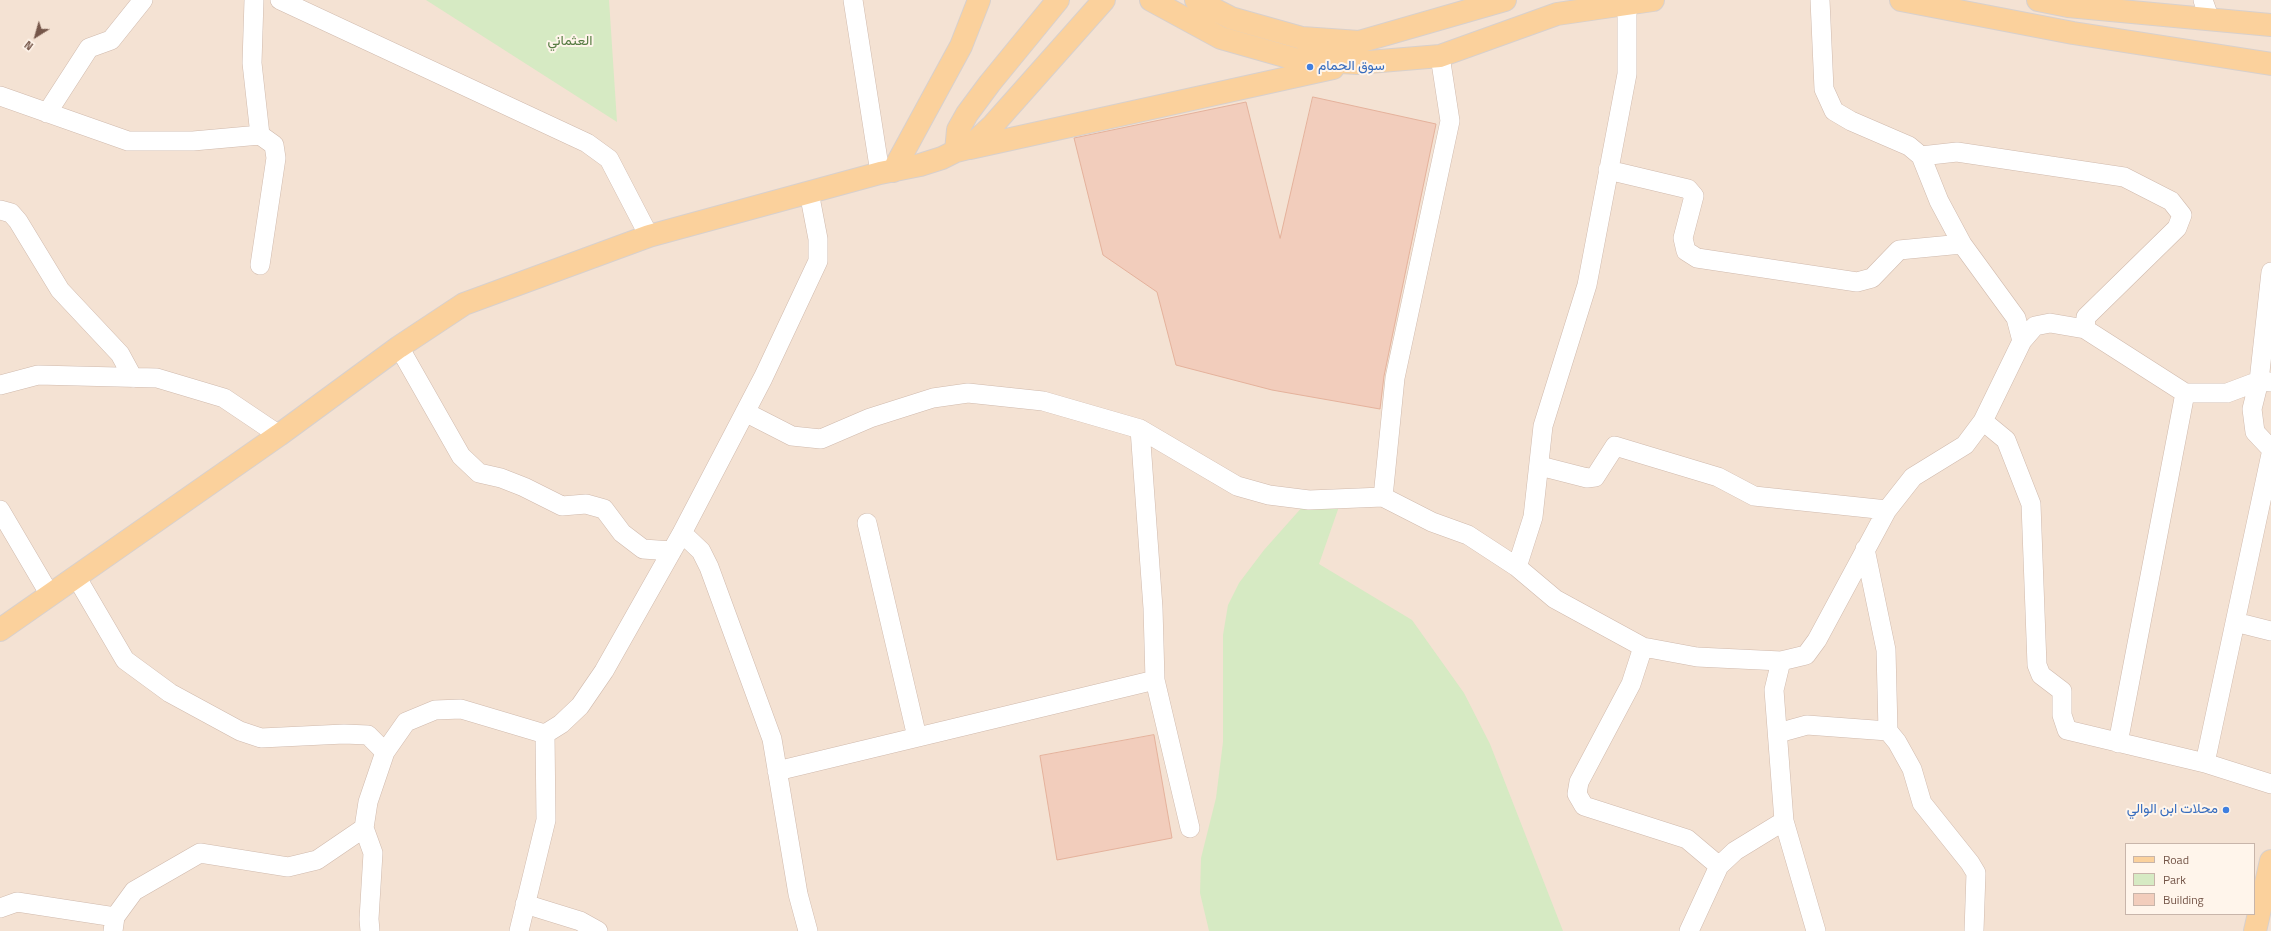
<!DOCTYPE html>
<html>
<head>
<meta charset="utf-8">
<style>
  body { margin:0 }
  #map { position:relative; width:2271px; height:931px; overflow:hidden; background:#fcf1e4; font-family:"Titillium Web",sans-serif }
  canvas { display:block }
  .legend { position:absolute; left:2125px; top:843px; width:130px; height:72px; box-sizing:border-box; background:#fff5eb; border:1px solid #c8b5aa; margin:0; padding:5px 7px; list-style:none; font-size:12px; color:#755649 }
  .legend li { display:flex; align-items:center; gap:8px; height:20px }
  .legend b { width:20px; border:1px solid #c8b5aa }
  .north { position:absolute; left:16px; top:16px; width:40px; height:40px; -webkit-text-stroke:3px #fff5eb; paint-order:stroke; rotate:217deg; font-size:11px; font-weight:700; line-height:16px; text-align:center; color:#755649 }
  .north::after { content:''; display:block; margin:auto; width:14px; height:18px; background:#755649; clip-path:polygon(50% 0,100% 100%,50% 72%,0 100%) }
</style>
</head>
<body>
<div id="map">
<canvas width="2271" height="931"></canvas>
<ul class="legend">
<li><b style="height:5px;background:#fbd19c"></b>Road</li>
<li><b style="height:11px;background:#d6eac3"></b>Park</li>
<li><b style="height:11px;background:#f2cdbc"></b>Building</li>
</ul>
<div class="north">N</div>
</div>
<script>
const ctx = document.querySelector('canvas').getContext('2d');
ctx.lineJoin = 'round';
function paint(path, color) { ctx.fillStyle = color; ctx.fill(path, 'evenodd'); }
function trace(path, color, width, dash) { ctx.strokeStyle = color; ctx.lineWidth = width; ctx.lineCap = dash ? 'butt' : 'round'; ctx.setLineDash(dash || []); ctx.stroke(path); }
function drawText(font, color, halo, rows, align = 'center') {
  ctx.font = font + ' "Titillium Web",Vazirmatn,sans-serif'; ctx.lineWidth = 4; ctx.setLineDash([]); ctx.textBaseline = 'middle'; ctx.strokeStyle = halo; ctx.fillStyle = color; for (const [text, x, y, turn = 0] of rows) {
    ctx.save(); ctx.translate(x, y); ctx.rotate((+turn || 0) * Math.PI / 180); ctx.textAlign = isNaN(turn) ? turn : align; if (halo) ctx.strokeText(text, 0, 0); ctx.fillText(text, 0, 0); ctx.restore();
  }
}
paint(new Path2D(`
  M0 0H2271V931H0ZM2126 844H2254V914H2126Z`), '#f4e2d3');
paint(new Path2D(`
  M426 0H609L617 122Z
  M1342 498 1319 564 1412 620 1464 693 1490 744 1563 931H1209L1200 893 1201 858 1216 798 1223 742V635L1228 605 1239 583 1264 550 1304 505Z`), '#d6eac3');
const building = new Path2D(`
  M1313 97 1436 124 1384 376 1380 409 1272 390 1176 365 1157 292 1103 255 1074 138 1246 102 1280 238Z
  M1154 735 1172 838 1057 860 1040 756Z`);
paint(building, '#f2cdbc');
trace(building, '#e5b29c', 1);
const minor = new Path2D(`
  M280 0 587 143 609 159 649 236
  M853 0 880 173
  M1820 0 1824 89 1834 111 1851 121 1909 146 1921 156 1939 201 1962 244 2016 318 2022 341
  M2203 0 2210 20
  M0 96 128 141H193L260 135 252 63 254 0
  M47 113 89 48 111 40 143 0
  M260 135 274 145 276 158 260 265
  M1921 156 1957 152 2124 177 2171 201 2182 215 2177 228 2086 317 2085 329
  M1608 170 1688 189 1694 196 1683 238 1686 251 1697 258 1857 282 1872 278 1899 250 1962 244
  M0 210 11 213 18 221 60 290 120 354 133 378
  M2271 272 2259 381 2252 409 2255 432 2271 449
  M399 347 461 456 479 473 501 478 524 487 562 506 586 504 604 509 622 533 643 549 672 551
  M0 385 38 375 157 378 224 398 279 435
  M745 412 792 436 821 439 870 418 933 398 968 393 1043 401 1140 429 1237 486 1269 495 1309 500 1383 497 1432 522 1468 535 1517 567 1555 599 1643 647 1697 657 1781 661 1806 655 1817 640 1887 510 1913 477 1965 445 1983 421 2022 341 2035 326 2050 323 2085 329 2185 393H2227L2259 381 2271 382
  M1983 421 2006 440 2031 504 2037 665 2041 675 2062 691V715L2067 730 2205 763 2271 784
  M1140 429 1153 608 1155 680 1190 828
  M1540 466 1587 478 1595 477 1615 446 1718 477 1754 496 1887 510
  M1383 497 1395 378 1450 121 1440 56
  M0 510 50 595
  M867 523 917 737
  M682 533 701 551 709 567 772 739 798 894 808 931
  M1865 549 1886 650 1888 731 1897 742 1912 769 1922 803 1970 863 1976 873 1974 931
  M1517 567 1533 517 1543 426 1587 285 1627 74V2
  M77 578 125 660 170 693 240 731 261 738 344 734 368 735 385 752
  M2235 622 2271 631
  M1643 647 1631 684 1579 782 1577 794 1584 806 1687 839 1719 866
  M1781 661 1774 690 1784 821 1816 931
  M1778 733 1807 725 1888 731
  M2118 743 2185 393
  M2205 763 2271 454
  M777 771 1155 680
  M525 904 580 921 598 931
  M0 908 17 902 115 917
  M113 931 115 917 134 891 200 853 288 867 317 860 364 828
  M370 931 369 919 373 853 364 828 368 802 385 752 406 722 435 710 461 709 545 734 561 724 580 706 604 671 682 533 763 378 818 261V239L809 192
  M519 931 546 820 545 734
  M1689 931 1719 866 1735 851 1784 821`);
const major = new Path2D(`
  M1151 0 1221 38 1295 59 1357 63 1440 56 1557 14 1653 0
  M1196 0 1231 18 1302 38 1359 42 1505 0
  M1901 0 2073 33 2271 64
  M2038 0 2068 6 2271 25
  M970 148 1333 68
  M956 151 958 130 967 114 990 83 1058 0
  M893 171 961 46 979 0
  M0 630 279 435 399 347 464 304 649 236 880 173 920 165 942 158 956 151 968 148 993 125 1104 0
  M2255 931 2271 861`);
trace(minor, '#d0baad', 20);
trace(major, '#d8d0cc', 24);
trace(minor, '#fff', 19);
trace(major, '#fbd19c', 22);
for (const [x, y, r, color] of [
  [1310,67,4,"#3f7fe0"],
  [2226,810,4,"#3f7fe0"]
]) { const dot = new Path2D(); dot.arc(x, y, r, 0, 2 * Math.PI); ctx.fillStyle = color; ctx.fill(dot); trace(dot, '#fff5eb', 1.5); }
drawText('14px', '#567b42', '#fff5eb', [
  ["العثماني",570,42]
]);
drawText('14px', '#366cbe', '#fff5eb', [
  ["سوق الحمام",1318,67],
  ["محلات ابن الوالي",2218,810,"right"]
], 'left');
</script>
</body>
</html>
